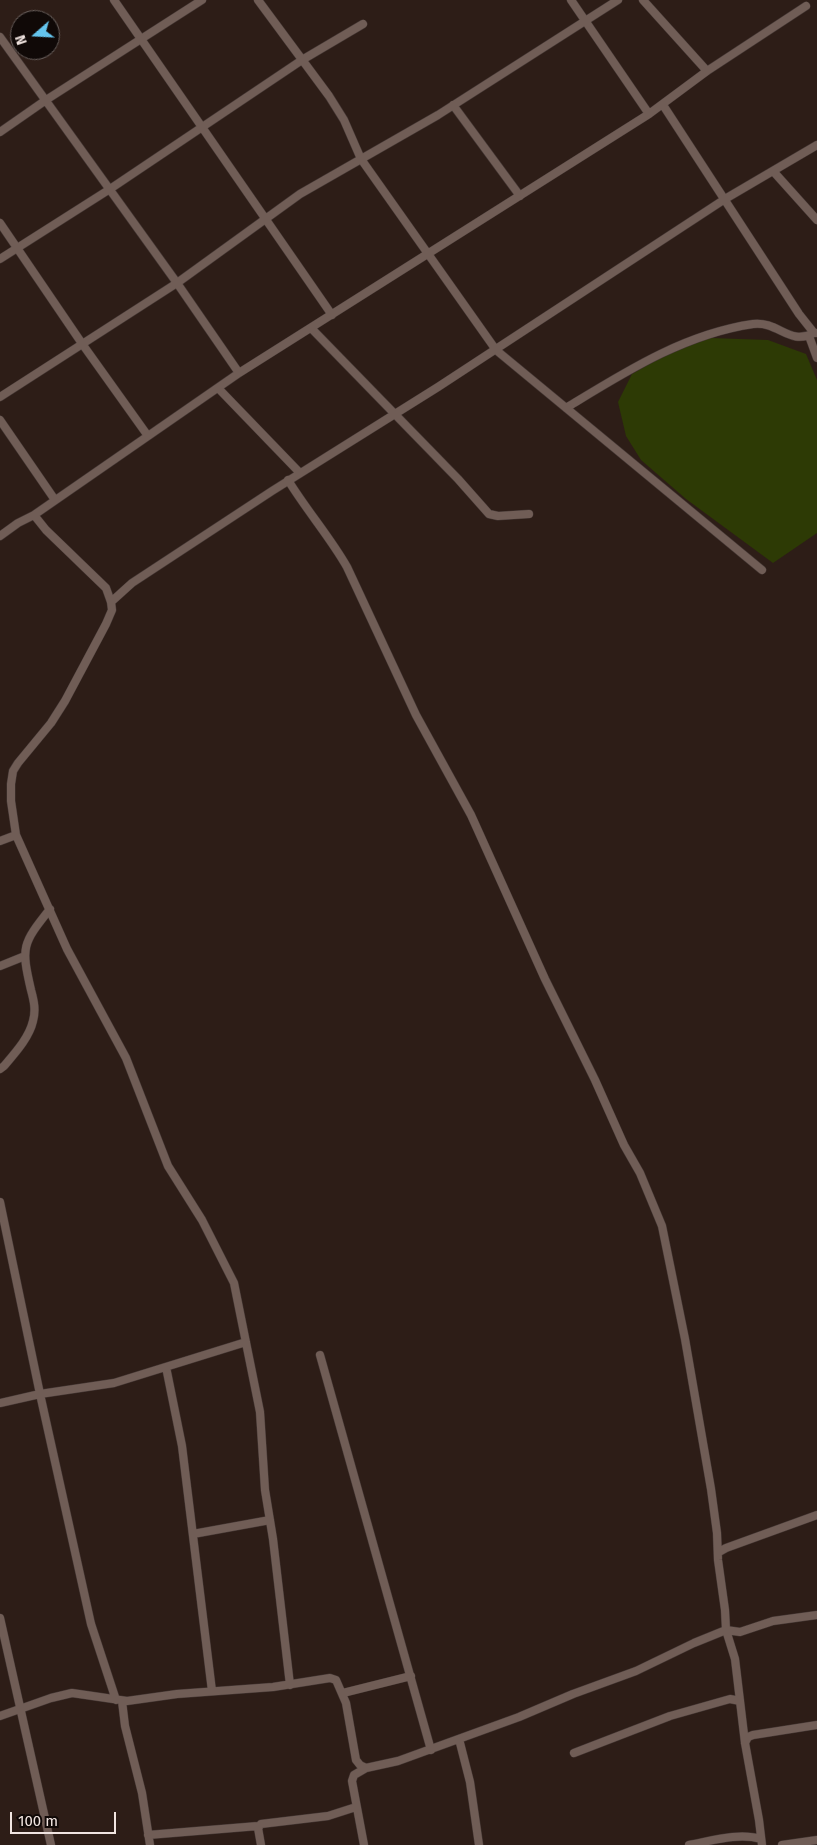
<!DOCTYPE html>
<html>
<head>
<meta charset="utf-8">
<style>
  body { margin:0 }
  #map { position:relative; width:817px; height:1845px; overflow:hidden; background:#2d1d17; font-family:"Fira Sans",sans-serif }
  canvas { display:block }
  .north { position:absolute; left:10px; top:10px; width:50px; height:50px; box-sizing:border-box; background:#100907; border:1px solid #6a615e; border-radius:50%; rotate:251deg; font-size:14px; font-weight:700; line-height:20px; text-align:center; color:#f1e5e1 }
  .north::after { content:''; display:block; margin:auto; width:18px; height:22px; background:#64c5ee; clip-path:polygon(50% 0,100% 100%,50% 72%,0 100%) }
  .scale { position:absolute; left:10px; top:1812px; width:106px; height:22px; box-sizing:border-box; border:2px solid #f1e5e1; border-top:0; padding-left:6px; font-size:15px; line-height:18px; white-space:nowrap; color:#f1e5e1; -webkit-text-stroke:4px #100907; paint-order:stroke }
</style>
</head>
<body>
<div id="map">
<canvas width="817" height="1845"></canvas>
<div class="north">N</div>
<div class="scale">100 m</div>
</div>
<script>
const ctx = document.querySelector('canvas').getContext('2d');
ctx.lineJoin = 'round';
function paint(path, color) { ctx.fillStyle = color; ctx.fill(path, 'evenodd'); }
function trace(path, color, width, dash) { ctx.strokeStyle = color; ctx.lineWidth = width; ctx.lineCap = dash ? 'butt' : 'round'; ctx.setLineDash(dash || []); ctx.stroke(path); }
paint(new Path2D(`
  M710 338 768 340 806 354 817 380V533L773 563 686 499 641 460 626 436 618 402 632 374 667 354 696 342Z`), '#2d3a05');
const minor = new Path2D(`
  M114 0 332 315
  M258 0 329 96 344 120 361 159 496 350 762 570
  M643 0 707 71
  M0 37 177 283 239 373
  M453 105 520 196
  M663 105 799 314 814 333H817
  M649 114 707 71 806 6
  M0 132 46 100 202 0
  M773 171 817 220
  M0 223 83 345 148 436
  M0 259 110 189 302 60 363 24
  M311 328 458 479 489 514 498 516 529 514
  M809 336 817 358
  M218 388 300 473
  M0 397 177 283 300 194 438 115 618 0
  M566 408C625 372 684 334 753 324 779 321 789 346 814 333
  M0 420 55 500
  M288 480C307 511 330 537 347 567L416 715 471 815 545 979 595 1080 624 1145 640 1173 662 1226 685 1339 711 1489 717 1533 718 1560 725 1610 726 1630 735 1659 745 1743 759 1820 762 1845
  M0 536 18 523 34 515
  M111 602 132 583 272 491 438 387 725 199 817 145
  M0 841 16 835
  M0 966 25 956
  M0 1069 4 1066C15 1053 29 1038 33 1021 36 1010 34 1001 31 990 21 947 22 944 50 909
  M0 1202 40 1394 91 1624 116 1700
  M320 1355 431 1750
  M166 1367 182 1446 212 1691
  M0 1403 40 1394 114 1383 246 1342
  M193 1534 270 1520
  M719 1552 726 1548 817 1515
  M0 1618 51 1845
  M290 1685 273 1539 265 1490 260 1412 234 1283 202 1220 168 1166 126 1058 67 949 16 835 11 801V784L13 771 18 763 51 723 65 701 106 624 112 610 111 602 106 588 46 530 34 515 239 373 649 114 571 0
  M343 1693 411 1676
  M122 1701 125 1726 142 1793 150 1845
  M0 1716 51 1698 72 1693 127 1701 177 1694 273 1687 330 1678 336 1680 346 1703 356 1760 360 1765 366 1768
  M459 1739 470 1782 479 1845
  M745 1743 748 1737 753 1735 817 1725
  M574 1753 670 1716 730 1699 740 1701
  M148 1835 258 1826
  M261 1845 258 1828 261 1824 328 1816 356 1807
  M364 1845 352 1781 354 1775 366 1768 398 1761 519 1717 573 1694 636 1671 694 1643 726 1630 740 1632 773 1621 817 1615
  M689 1845C711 1841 739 1832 761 1839
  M782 1845 817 1840`);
trace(minor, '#453835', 9);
trace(minor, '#705d56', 8);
</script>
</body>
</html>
